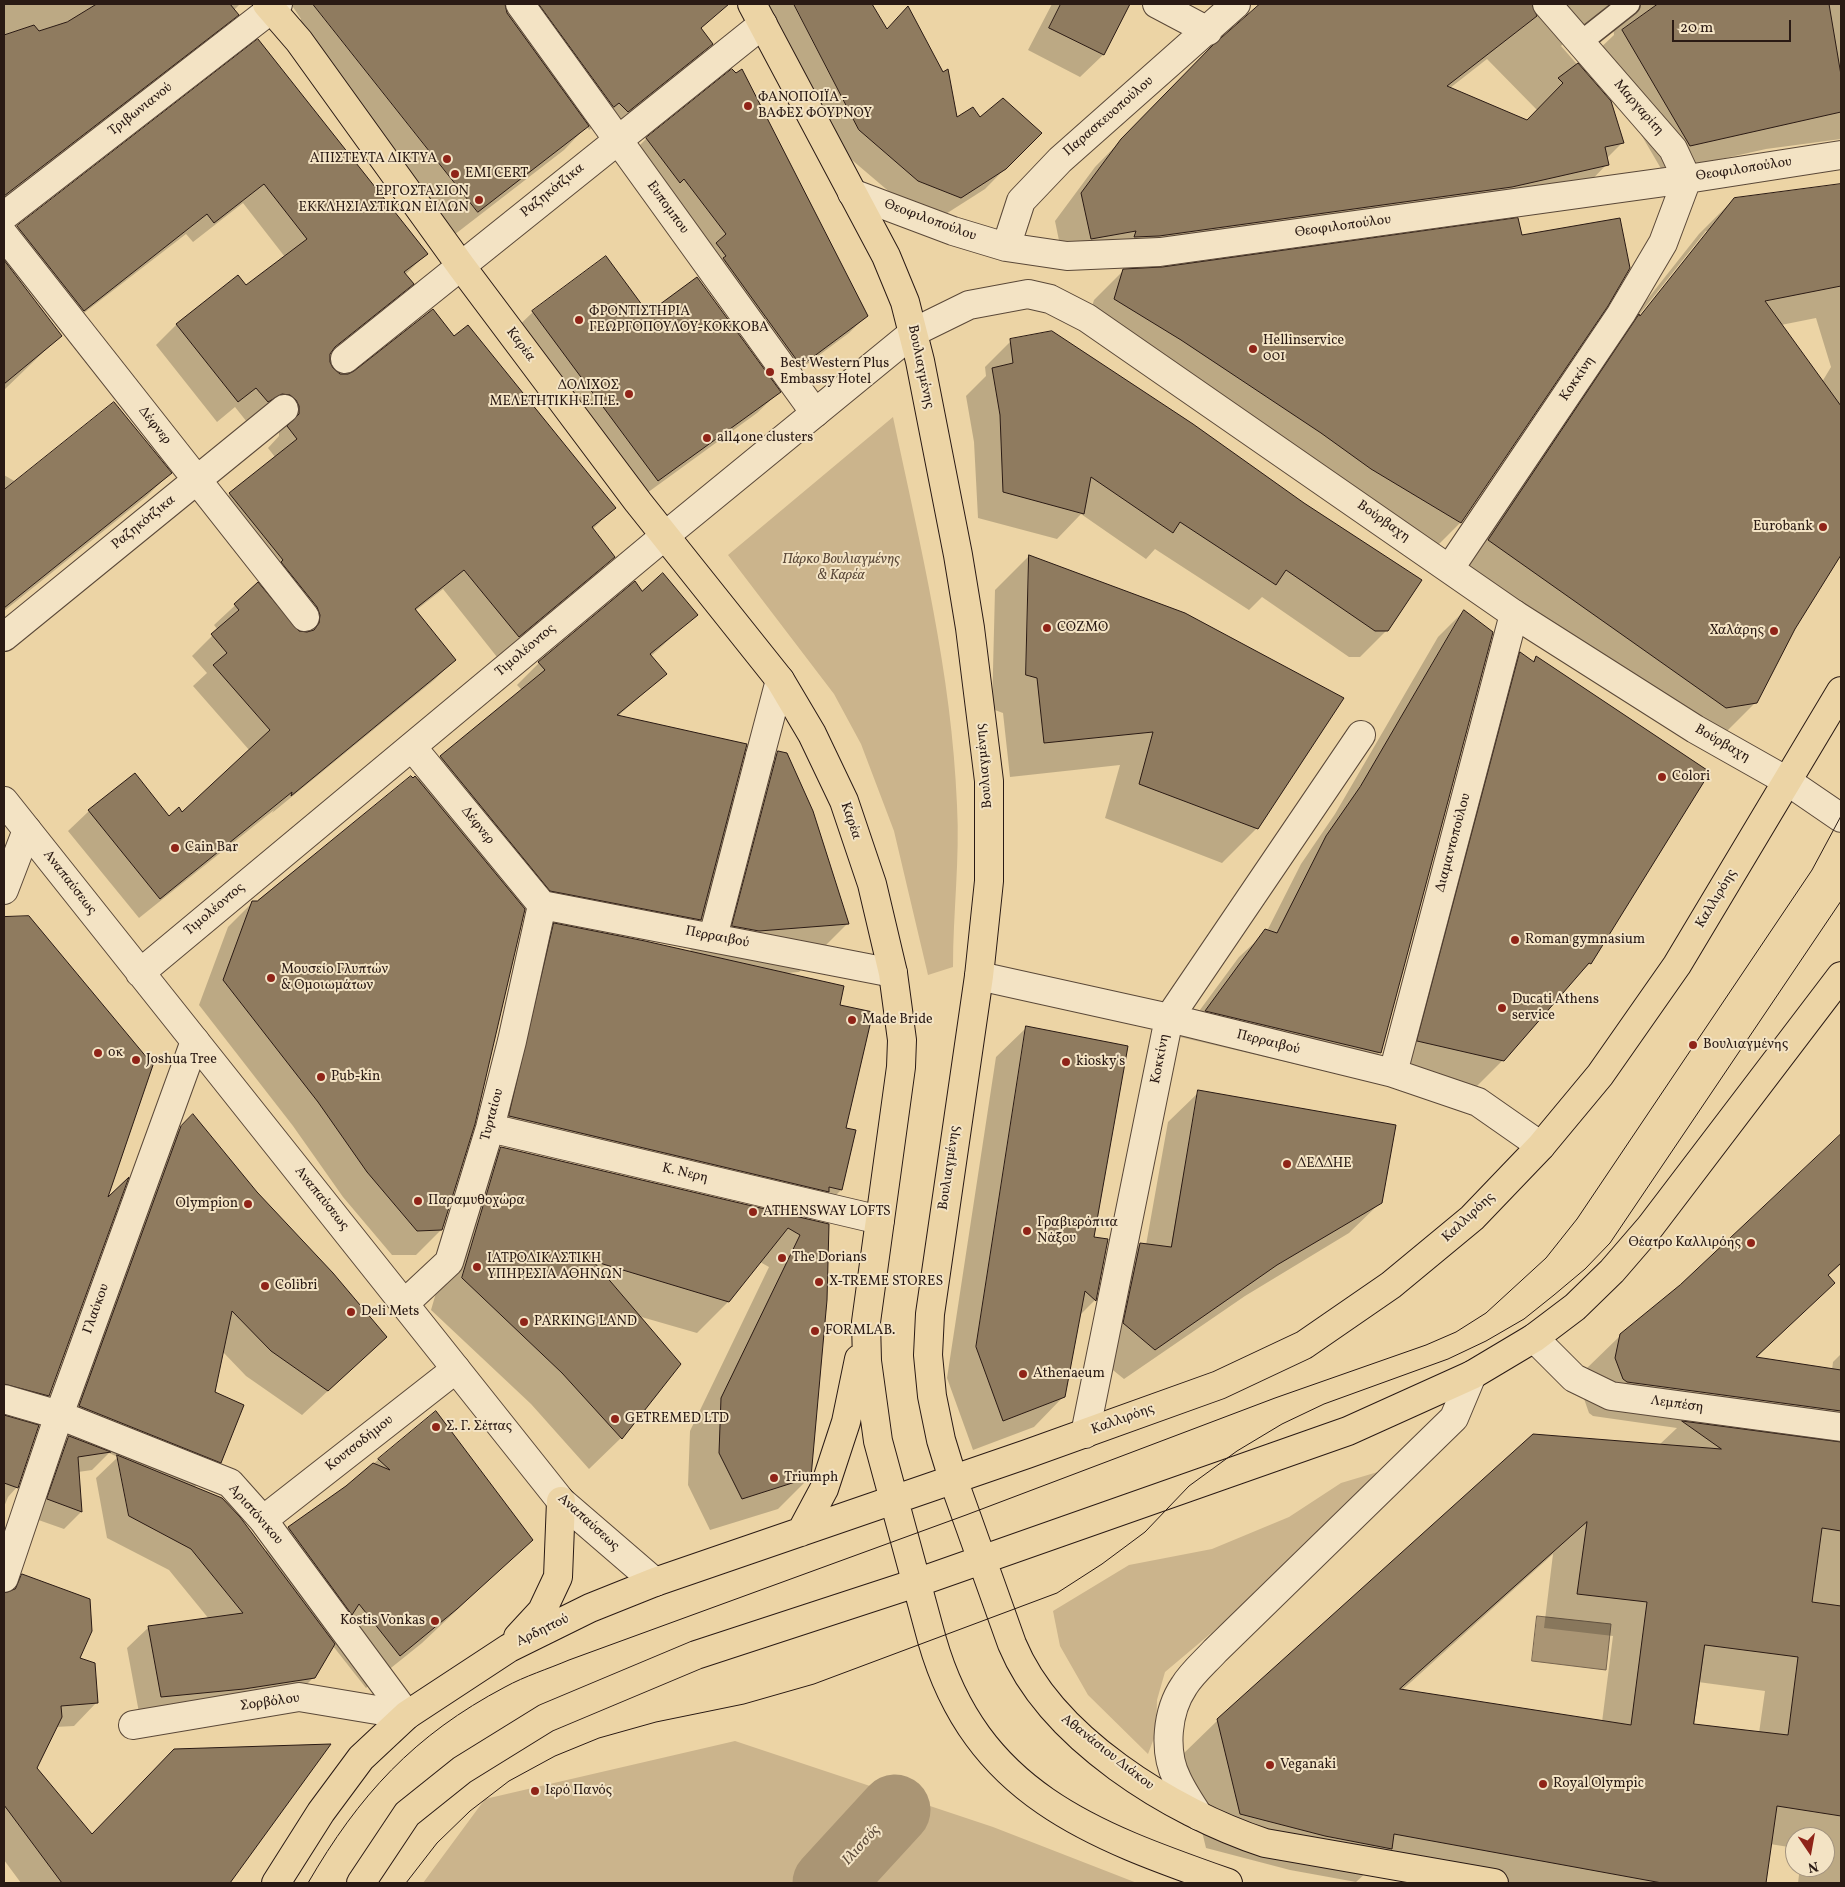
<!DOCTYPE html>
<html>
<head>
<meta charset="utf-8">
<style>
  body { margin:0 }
  #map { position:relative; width:1845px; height:1887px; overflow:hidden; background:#ecd4a5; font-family:Vollkorn,serif }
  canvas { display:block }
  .frame { position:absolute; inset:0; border:5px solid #2a1a14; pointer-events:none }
  .north { position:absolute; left:1785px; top:1827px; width:50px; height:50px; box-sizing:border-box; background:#f3e3c4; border:1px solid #a3937e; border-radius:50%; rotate:168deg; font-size:14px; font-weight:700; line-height:20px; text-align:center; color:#2a1a14 }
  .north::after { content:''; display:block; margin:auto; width:18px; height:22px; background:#8f2418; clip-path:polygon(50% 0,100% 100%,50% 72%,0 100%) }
  .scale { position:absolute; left:1672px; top:20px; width:119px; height:22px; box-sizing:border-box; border:2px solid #2a1a14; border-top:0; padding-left:6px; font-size:15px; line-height:18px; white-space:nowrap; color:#2a1a14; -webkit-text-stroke:4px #f3e3c4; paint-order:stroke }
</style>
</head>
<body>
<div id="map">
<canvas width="1845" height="1887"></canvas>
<div class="frame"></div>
<div class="north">N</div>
<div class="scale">20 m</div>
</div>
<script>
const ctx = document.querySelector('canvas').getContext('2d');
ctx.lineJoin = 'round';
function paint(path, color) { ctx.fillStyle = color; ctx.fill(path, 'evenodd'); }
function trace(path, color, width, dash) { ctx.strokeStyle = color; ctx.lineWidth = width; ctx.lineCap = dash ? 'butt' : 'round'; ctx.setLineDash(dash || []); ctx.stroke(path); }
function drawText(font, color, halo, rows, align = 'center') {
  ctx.font = font + ' Vollkorn,serif'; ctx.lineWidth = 4; ctx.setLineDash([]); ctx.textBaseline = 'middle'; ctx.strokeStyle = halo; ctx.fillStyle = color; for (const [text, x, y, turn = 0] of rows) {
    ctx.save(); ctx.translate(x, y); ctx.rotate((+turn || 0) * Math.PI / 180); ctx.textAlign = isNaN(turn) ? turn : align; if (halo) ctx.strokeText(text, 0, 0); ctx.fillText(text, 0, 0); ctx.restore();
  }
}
paint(new Path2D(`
  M893 417C920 545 952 674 957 805 960 859 953 913 953 967L928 975 894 831 861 744 834 694 728 555Z
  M1391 1468 1394 1479 1165 1672 1157 1700 1156 1733 1148 1754 1088 1695 1060 1646 1053 1611 1129 1565 1212 1549 1289 1517 1341 1483Z
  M735 1741 993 1827 1137 1883H423L485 1799Z`), '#cbb48c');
const water = new Path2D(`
  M1537 1616 1611 1624 1606 1670 1532 1661Z`);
paint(water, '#aa9574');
trace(water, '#77644e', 1);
paint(new Path2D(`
  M4 4H240L234 10 237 14 214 38 4 200Z
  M291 4H708L714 15 700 29 712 44 688 67 603 135 595 125 589 130 587 126 564 150 454 235 291 29 301 19Z
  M765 4H871L886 30 956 119 1040 133 985 189 941 217 899 200 839 149Z
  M1052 4H1129L1103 55 1080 77 1028 50Z
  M1262 4H1841V139L1766 149 1663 172 1594 54 1614 35 1613 23 1581 31 1579 27 1561 46 1610 102 1622 143 1606 159 1607 164 1581 191 1064 265 1055 221 1095 167 1214 46ZM1487 59 1538 111 1527 121 1450 88Z
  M258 41 426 254 405 275 412 284 391 304 329 354 328 362 332 369 339 375 348 376 454 338 614 508 592 530 614 557 593 577 497 657 443 589 415 611 455 660 434 680 272 813 274 810 139 918 68 831 89 811 169 817 182 814 250 751 193 686 207 673 192 656 218 630 214 625 258 584 289 622 291 621 210 514 230 494 275 457 268 448 279 436V427L247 422 235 407 217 422 156 345 176 325 246 287 285 257 243 203 193 242 186 234 62 330 6 240 27 220Z
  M647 138 866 316 849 333 783 382 630 155Z
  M1841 185V552L1794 629 1756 702 1721 737 1454 574 1616 339 1699 234 1734 199ZM1706 231H1709L1637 322 1635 320ZM1816 318 1831 367 1822 382 1781 325Z
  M4 262 60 336 4 390Z
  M1124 270 1460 523 1431 552 1085 328 1094 300Z
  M533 312 648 315 779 392 757 413 636 501 511 333Z
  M1011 341 1303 504 1387 630 1360 657H1349L1262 597 1249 610 1155 549 1146 559 1081 514 1057 539 978 518 974 442 966 396 986 376 985 367Z
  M170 473 147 496 4 611V475L16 482Z
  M1029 556 1257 828 1222 863 1105 818 1120 765 1010 777 1003 713 992 709 995 590Z
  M642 592 696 615 651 656 665 674 618 716 732 798 778 752 848 923 799 972 787 973 839 1006 844 1129 841 1190 817 1214 485 1141 530 949 554 925 690 952 698 922 528 913 524 908 474 1123 441 1230 416 1255H392L343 1197 293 1126 199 1005 228 927 253 902H257L417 780 440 757 522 690 517 685 539 663Z
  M1464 611 1380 1052 1354 1078 1180 1037 1239 957 1267 931 1301 864 1335 814 1438 637Z
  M1520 653 1532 662 1536 657 1590 963 1565 989 1503 1060 1468 1095 1383 1076 1486 688Z
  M28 917 106 1201 48 1395 25 1419 4 1413V918Z
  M1026 1028 1093 1238 1107 1240 1095 1300 1079 1316 1064 1396 1034 1427 973 1450 947 1378 996 1057Z
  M1199 1092 1381 1202 1349 1233 1245 1296 1124 1379 1093 1354 1109 1275 1140 1244 1146 1245 1168 1122Z
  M193 1116 256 1192 386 1337 302 1415 246 1376 222 1351 213 1393 220 1462 194 1488 265 1552 289 1528 347 1487 379 1459 531 1540 422 1643 366 1688 333 1646 314 1677 292 1699 140 1718 127 1648 149 1627 209 1619 169 1570 107 1538 96 1478 118 1457 109 1453 92 1470 78 1472 81 1512 64 1529 30 1517 51 1455 69 1437 54 1431 156 1153Z
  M1841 1135V1264L1827 1277 1834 1283 1756 1358 1832 1370 1833 1362 1841 1354V1883H1798L1800 1867H1825V1837H1795V1848L1770 1844 1765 1883H1444L1369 1870 1356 1882 1290 1870 1206 1848 1183 1754 1218 1720 1659 1445 1677 1428 1593 1416 1589 1413 1582 1393 1586 1369 1621 1335 1680 1286ZM1553 1554 1544 1628 1613 1636 1602 1722 1401 1691ZM1698 1682 1765 1691 1759 1733 1692 1725Z
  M501 1148 827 1225 810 1477 778 1509 710 1530 688 1485 690 1431 769 1267 760 1262 728 1302 697 1333 638 1316 621 1438 589 1469 531 1404 431 1310 469 1180Z
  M4 1416 37 1426 17 1487 8 1497 4 1507Z
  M22 1576 78 1659 97 1702 74 1726 55 1727 29 1781 91 1836 328 1745 228 1883H21L4 1860V1594Z`), '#0003');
trace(new Path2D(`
  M828 1883 895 1810`), '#aa9574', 71);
const building = new Path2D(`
  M97 4H230L239 15 4 196V35L34 25 39 31 67 22Z
  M313 4H505L507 13 589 126 478 212Z
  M539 4H729L701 28 713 44 628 112 619 103 614 107Z
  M794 4H872L887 29 908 6 943 72 948 69 957 117 973 107 980 117 1003 98 1042 133 1006 169 961 198 918 181 859 130Z
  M1061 4H1130L1104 55 1049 28Z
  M1260 4H1532L1537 16 1447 86 1527 120 1563 83 1558 78 1578 63 1611 101 1624 143 1605 147 1609 165 1512 187 1159 236 1134 237 1136 231 1091 239 1081 193 1121 139 1213 45Z
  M1658 4H1829L1841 75V112L1690 146 1622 30Z
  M258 39 428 254 404 272 414 284 335 347 330 354V362L333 368 340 374H348L354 371 433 309 454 336 468 325 616 508 592 527 615 557 519 637 464 570 415 609 456 660 291 796 292 792 160 899 88 810 135 773 169 816 179 807 182 812 270 730 213 665 227 653 211 634 239 610 234 604 258 582 299 631 307 632 314 630 319 623 320 615 317 607 281 562 283 560 229 493 297 439 287 426 299 414V406L296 400 290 395 282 394 268 402 256 388 238 402 176 324 238 275 246 285 307 239 264 184 214 223 207 214 84 311 17 226Z
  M732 69 736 73 742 69 868 316 801 366 723 258 726 256 716 243 726 234 684 179 680 183 646 138Z
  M1841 184V286L1765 301 1841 406V555L1795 629 1757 703 1726 708 1488 540 1639 314 1640 316 1734 198Z
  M1518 218 1522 235 1620 218 1630 268 1608 306 1461 523 1371 469 1321 433 1181 340 1114 299 1123 269 1162 267Z
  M606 256 648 313 697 277 781 392 658 481 532 311Z
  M4 260 62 336 4 384Z
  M1052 331 1193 424 1304 503 1422 580 1388 631H1375L1286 570 1276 585 1180 522 1173 533 1091 477 1084 514 1003 492 1000 415 992 368 1013 363 1010 339Z
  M114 402 172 473 4 608V490Z
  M1029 555 1185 613 1344 698 1258 829 1139 784 1153 732 1044 743 1037 678 1026 675Z
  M663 573 698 615 650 654 667 674 617 715 747 744 701 920 550 891 440 756 545 670 538 662 635 581 642 591Z
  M1464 610 1493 632 1381 1053 1205 1011 1265 929 1277 933 1326 836 1360 787Z
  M1520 652 1534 662 1536 656 1710 772 1591 964 1589 963 1504 1061 1417 1041Z
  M778 751 787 753 813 811 849 924 759 931 732 926Z
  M411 776 413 778 415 776 525 909 475 1124 442 1230 417 1231 367 1172 318 1102 223 980 252 901H257Z
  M29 916 153 1065 108 1197 129 1177 49 1396 4 1384V917Z
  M554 923 645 941 844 986 840 1005 873 1012 846 1128 856 1130 842 1190 829 1187V1192L509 1116Z
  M1026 1026 1128 1046 1094 1237 1108 1239 1096 1301 1085 1291 1065 1397 1003 1421 976 1347Z
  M1198 1090 1396 1125 1382 1203 1277 1265 1155 1350 1123 1323 1140 1243 1171 1247Z
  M193 1114 257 1192 333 1273 387 1337 328 1391 271 1351 232 1311 215 1392 244 1405 221 1463 79 1406 181 1126Z
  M1841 1134V1263L1828 1275 1835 1283 1756 1357 1841 1370V1411L1627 1382 1623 1379 1615 1358 1620 1334 1680 1285Z
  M501 1147 829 1224 827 1300 811 1477 742 1499 719 1453 721 1398 800 1235 788 1228 729 1302 593 1261 681 1364 622 1439 562 1373 462 1278Z
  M436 1411 533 1540 457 1609 400 1656 359 1604 352 1615 288 1527 346 1486 373 1463 390 1470 378 1459Z
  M4 1415 39 1425 18 1488 4 1483Z
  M1682 1421 1841 1442V1531L1822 1528 1812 1602 1841 1606V1816L1777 1806 1766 1883H1662L1394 1834 1392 1849 1325 1836 1240 1814 1217 1719 1533 1434 1721 1449ZM1587 1522 1577 1594 1647 1602 1631 1725 1400 1689ZM1705 1645 1798 1657 1788 1735 1694 1724Z
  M69 1436 111 1452 78 1457 82 1512 47 1499Z
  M117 1455 222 1498 240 1517 335 1644 315 1678 244 1689 161 1697 148 1626 243 1613 191 1549 129 1516Z
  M22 1574 90 1599 92 1631 80 1658 95 1663 98 1703 61 1706 62 1717 37 1768 92 1834 174 1749 331 1744 230 1883H62L4 1805V1593L15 1589Z`);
paint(building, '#8f7b5f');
trace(building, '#2a1a14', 1);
const service = new Path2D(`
  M1581 42 1629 4`);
const pedestrian = new Path2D(`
  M760 756 780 680
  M4 1578 59 1415
  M133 1725 299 1697 407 1715`);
const minor = new Path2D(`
  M520 4 815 413
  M1157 4 1208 31
  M852 193 953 231 1006 247 1067 256 1160 252 1687 179 1841 155
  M4 216 278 4
  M4 235 305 617
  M1006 247 1021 201 1060 160 1236 4
  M345 359 763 24
  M1450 568 1621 314 1663 243 1687 179 1673 149 1547 4
  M4 637 284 409
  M412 747 542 905
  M4 890 27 830
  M542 905 893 973
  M713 937 760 756
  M979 976 1169 1018 1393 1073 1478 1102 1541 1146
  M1393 1073 1514 614
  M490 1128 880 1220
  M404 1304 449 1262 490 1128 512 1041 542 905
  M1534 1338 1574 1378 1611 1396 1841 1427
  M4 1399 59 1415 230 1483 263 1520 407 1715
  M59 1415 195 1041
  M1085 1434 1169 1018 1361 735
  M263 1520 456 1369
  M1199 1816C1191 1804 1183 1792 1177 1779 1163 1751 1167 1711 1184 1686 1192 1673 1205 1662 1215 1651L1454 1418 1472 1375`);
const tertiary = new Path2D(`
  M4 801 561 1501 655 1582
  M140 973 655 544 914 332 969 305 1028 294 1050 299 1087 318 1514 614 1695 729 1787 781 1841 818`);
const primary = new Path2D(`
  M267 4 299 41 461 266 638 502 780 680 812 734 844 801 872 884 893 973 902 1040 901 1067 866 1322 867 1361 878 1441 932 1640C976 1794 1092 1835 1228 1883
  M752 4 886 256 905 302 920 361 958 555 970 628 989 781V881L979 976 930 1314 928 1355 932 1396 941 1440 953 1479 1012 1644C1051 1738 1171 1812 1265 1843L1494 1883
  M801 1532 824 1489 846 1422 859 1359
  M518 1637 542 1611 558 1577 561 1501
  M276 1883 321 1812 361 1758 407 1715 509 1648 590 1608 655 1582 1027 1454 1219 1385 1304 1345 1391 1285 1472 1218 1541 1146 1600 1075 1677 965 1841 691
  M361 1883 407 1814 462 1770 546 1718 696 1655 916 1583 1348 1431 1472 1375 1534 1338 1575 1307 1612 1271 1650 1227 1841 976`);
trace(service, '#5a4838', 24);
trace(pedestrian, '#5a4838', 30);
trace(minor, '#5a4838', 30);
trace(tertiary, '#5a4838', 30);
trace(primary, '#2a1a14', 30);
trace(service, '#f3e3c4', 21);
trace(pedestrian, '#f3e3c4', 28);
trace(minor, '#f3e3c4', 28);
trace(tertiary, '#f3e3c4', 28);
trace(primary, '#ecd4a5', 28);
trace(new Path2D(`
  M308 1883C359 1795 414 1735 505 1687 525 1676 548 1669 569 1660L966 1515 1275 1398 1426 1345 1456 1332 1486 1313 1546 1258 1577 1219 1812 870 1841 816
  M406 1883 437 1843 470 1811 509 1781 555 1756 599 1738 656 1722 744 1704 814 1684 1057 1593 1102 1564 1145 1532 1189 1486 1237 1451 1282 1424 1324 1404 1448 1359 1486 1341 1524 1319 1554 1295 1585 1269 1610 1243 1841 901`), '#2a1a14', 1);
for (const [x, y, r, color] of [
  [748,106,5,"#8f2418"],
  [447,159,5,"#8f2418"],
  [455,174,5,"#8f2418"],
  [479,200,5,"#8f2418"],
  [579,320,5,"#8f2418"],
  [1253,349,5,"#8f2418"],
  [770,372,5,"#8f2418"],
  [629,394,5,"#8f2418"],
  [707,438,5,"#8f2418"],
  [1823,527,5,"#8f2418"],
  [1047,628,5,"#8f2418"],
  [1774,631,5,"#8f2418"],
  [1662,777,5,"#8f2418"],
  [175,848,5,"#8f2418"],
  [1515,940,5,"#8f2418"],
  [271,978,5,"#8f2418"],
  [1502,1008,5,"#8f2418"],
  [852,1020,5,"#8f2418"],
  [1693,1045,5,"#8f2418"],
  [98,1053,5,"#8f2418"],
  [136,1060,5,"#8f2418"],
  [1066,1062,5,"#8f2418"],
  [321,1077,5,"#8f2418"],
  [1287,1164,5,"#8f2418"],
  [418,1201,5,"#8f2418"],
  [248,1204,5,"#8f2418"],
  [753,1212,5,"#8f2418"],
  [1027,1231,5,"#8f2418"],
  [1751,1243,5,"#8f2418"],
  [782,1258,5,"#8f2418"],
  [477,1267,5,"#8f2418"],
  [819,1282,5,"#8f2418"],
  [265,1286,5,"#8f2418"],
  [351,1312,5,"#8f2418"],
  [524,1322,5,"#8f2418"],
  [815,1331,5,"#8f2418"],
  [1023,1374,5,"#8f2418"],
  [615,1419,5,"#8f2418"],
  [436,1427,5,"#8f2418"],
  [774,1478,5,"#8f2418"],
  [435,1621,5,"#8f2418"],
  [1270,1765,5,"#8f2418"],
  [1543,1784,5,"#8f2418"],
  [535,1791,5,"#8f2418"]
]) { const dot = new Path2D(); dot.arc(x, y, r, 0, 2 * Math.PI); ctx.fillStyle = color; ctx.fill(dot); trace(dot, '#f3e3c4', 2); }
drawText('14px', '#2a1a14', '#f3e3c4', [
  ["ΦΑΝΟΠΟΙΪΑ -",758,98],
  ["ΒΑΦΕΣ ΦΟΥΡΝΟΥ",758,114],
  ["ΑΠΙΣΤΕΥΤΑ ΔΙΚΤΥΑ",437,159,"right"],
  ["EMI CERT",465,174],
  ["ΕΡΓΟΣΤΑΣΙΟΝ",469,192,"right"],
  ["ΕΚΚΛΗΣΙΑΣΤΙΚΩΝ ΕΙΔΩΝ",469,208,"right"],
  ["ΦΡΟΝΤΙΣΤΗΡΙΑ",589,312],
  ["ΓΕΩΡΓΟΠΟΥΛΟΥ-ΚΟΚΚΟΒΑ",589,328],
  ["Hellinservice",1263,341],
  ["001",1263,357],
  ["Best Western Plus",780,364],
  ["Embassy Hotel",780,380],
  ["ΔΟΛΙΧΟΣ",619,386,"right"],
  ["ΜΕΛΕΤΗΤΙΚΗ Ε.Π.Ε.",619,402,"right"],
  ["all4one clusters",717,438],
  ["Eurobank",1813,527,"right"],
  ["COZMO",1057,628],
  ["Χαλάρης",1764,631,"right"],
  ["Colori",1672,777],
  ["Cain Bar",185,848],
  ["Roman gymnasium",1525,940],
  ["Μουσείο Γλυπτών",281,970],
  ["& Ομοιωμάτων",281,986],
  ["Ducati Athens",1512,1000],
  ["service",1512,1016],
  ["Made Bride",862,1020],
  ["Βουλιαγμένης",1703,1045],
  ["οκ",108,1053],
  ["Joshua Tree",146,1060],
  ["kiosky's",1076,1062],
  ["Pub-kin",331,1077],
  ["ΔΕΔΔΗΕ",1297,1164],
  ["Παραμυθοχώρα",428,1201],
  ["Olympion",238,1204,"right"],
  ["ATHENSWAY LOFTS",763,1212],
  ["Γραβιερόπιτα",1037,1223],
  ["Νάξου",1037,1239],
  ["Θέατρο Καλλιρόης",1741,1243,"right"],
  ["The Dorians",792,1258],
  ["ΙΑΤΡΟΔΙΚΑΣΤΙΚΗ",487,1259],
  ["ΥΠΗΡΕΣΙΑ ΑΘΗΝΩΝ",487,1275],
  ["X-TREME STORES",829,1282],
  ["Colibri",275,1286],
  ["Deli Mets",361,1312],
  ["PARKING LAND",534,1322],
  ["FORMLAB.",825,1331],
  ["Athenaeum",1033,1374],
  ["GETREMED LTD",625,1419],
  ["Σ. Γ. Σέττας",446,1427],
  ["Triumph",784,1478],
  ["Kostis Vonkas",425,1621,"right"],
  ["Veganaki",1280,1765],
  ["Royal Olympic",1553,1784],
  ["Ιερό Πανός",545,1791]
], 'left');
drawText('14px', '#2a1a14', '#f3e3c4', [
  ["Μαργαρίτη",1638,108,49],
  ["Τριβωνιανού",141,110,-38],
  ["Παρασκευοπούλου",1109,117,-41],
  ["Θεοφιλοπούλου",1744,170,-9],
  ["Ραζηκότζικα",553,191,-39],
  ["Ευπομπου",667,208,54],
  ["Θεοφιλοπούλου",930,221,20],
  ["Θεοφιλοπούλου",1343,227,-8],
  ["Καρέα",520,345,53],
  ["Βουλιαγμένης",920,367,78],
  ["Κοκκίνη",1578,379,-56],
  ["Δέφνερ",154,426,52],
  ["Βούρβαχη",1383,522,35],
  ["Ραζηκότζικα",144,523,-39],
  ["Τιμολέοντος",526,651,-40],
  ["Βούρβαχη",1722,744,30],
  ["Βουλιαγμένης",985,766,-95],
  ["Καρέα",850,821,71],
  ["Δέφνερ",477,826,51],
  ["Διαμαντοπούλου",1454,843,-75],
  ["Αναπαύσεως",69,883,52],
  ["Καλλιρόης",1717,899,-59],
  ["Τιμολέοντος",215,910,-40],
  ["Περραιβού",717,938,11],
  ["Περραιβού",1268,1043,14],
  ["Κοκκίνη",1161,1059,-79],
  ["Τυρταίου",493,1115,-75],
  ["Βουλιαγμένης",950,1168,-82],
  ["Κ. Νερη",685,1174,13],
  ["Αναπαύσεως",321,1199,51],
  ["Καλλιρόης",1469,1218,-43],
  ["Γλαύκου",97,1309,-70],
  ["Λεμπέση",1677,1405,8],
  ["Καλλιρόης",1123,1420,-20],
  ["Κουτσοδήμου",360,1444,-38],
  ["Αριστόνικου",255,1515,49],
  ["Αναπαύσεως",588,1523,42],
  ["Αρδηττού",543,1631,-26],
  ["Σορβόλου",270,1703,-8],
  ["Αθανάσιου Διάκου",1107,1753,38]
]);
drawText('italic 14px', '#5a4838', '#f3e3c4', [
  ["Πάρκο Βουλιαγμένης",841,560],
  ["& Καρέα",841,576]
]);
drawText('italic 15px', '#5d4b3a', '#f3e3c4', [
  ["Ιλισσός",862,1846,-48]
]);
</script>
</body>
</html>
